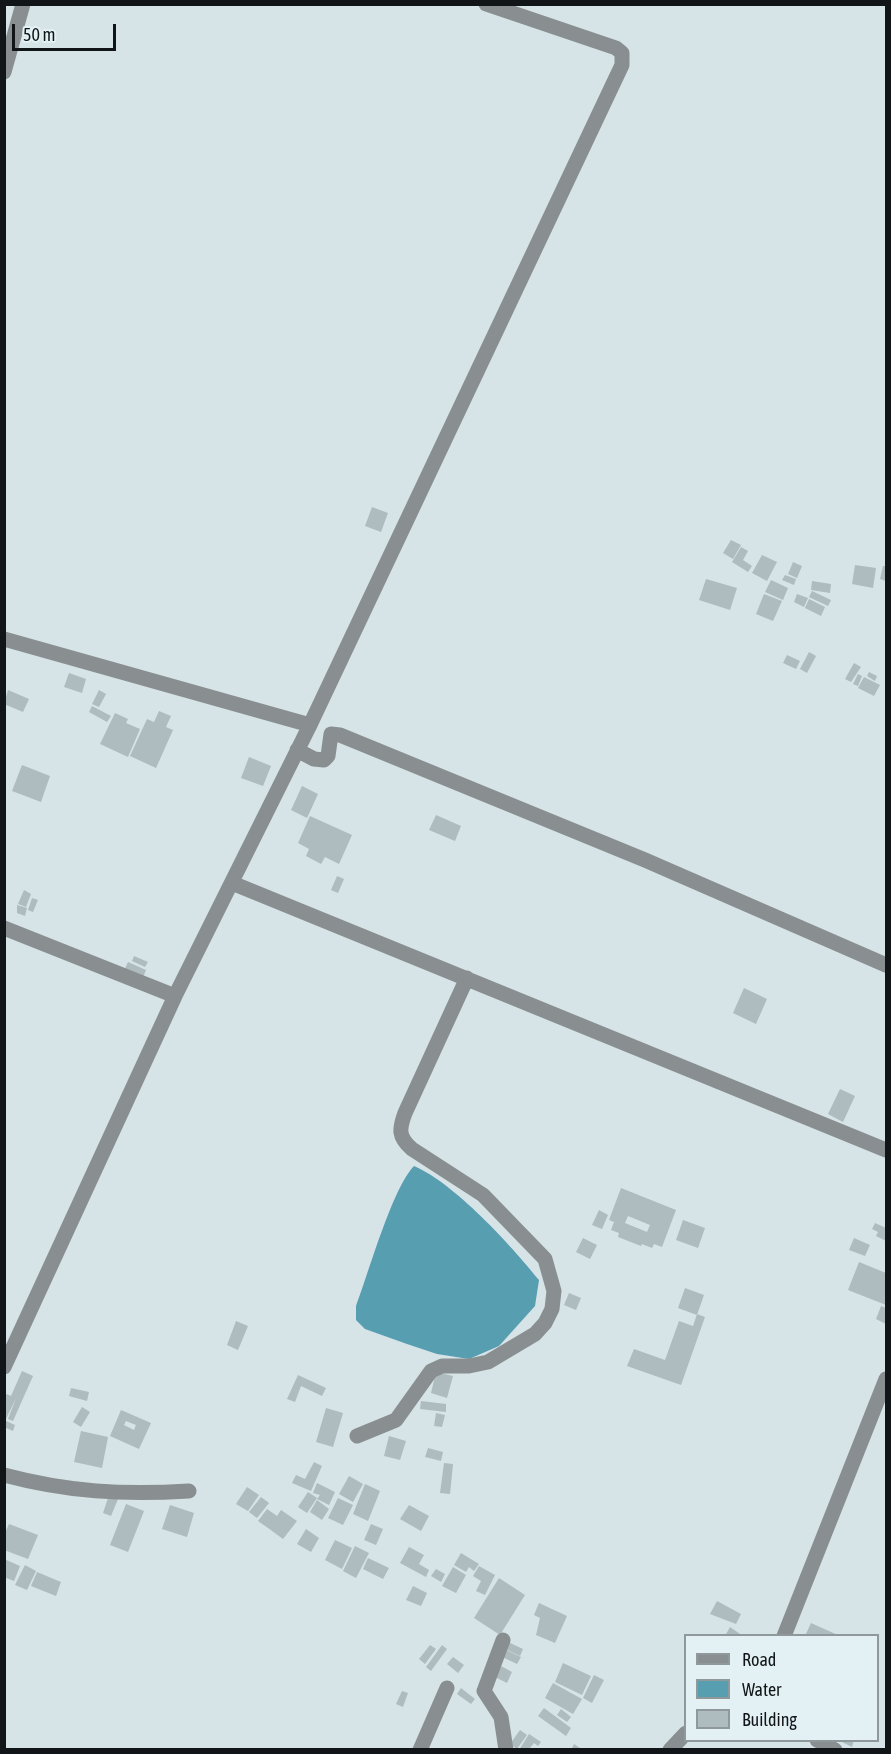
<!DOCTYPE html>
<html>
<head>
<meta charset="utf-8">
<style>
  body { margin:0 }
  #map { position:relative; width:891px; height:1754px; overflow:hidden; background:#d6e3e7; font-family:"Asap Condensed",sans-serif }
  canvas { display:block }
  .frame { position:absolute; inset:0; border:6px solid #111517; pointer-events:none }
  .legend { position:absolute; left:684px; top:1634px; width:195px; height:108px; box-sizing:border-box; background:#e3f1f5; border:2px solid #8f999c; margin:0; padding:8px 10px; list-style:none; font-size:18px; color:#111517 }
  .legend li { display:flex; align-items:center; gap:12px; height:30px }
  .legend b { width:30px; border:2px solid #8f999c }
  .scale { position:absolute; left:12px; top:24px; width:104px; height:27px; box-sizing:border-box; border:3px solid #111517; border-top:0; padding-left:8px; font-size:18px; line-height:21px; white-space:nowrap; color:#111517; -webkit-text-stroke:4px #e3f1f5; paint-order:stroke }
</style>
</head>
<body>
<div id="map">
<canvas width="891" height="1754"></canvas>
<div class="frame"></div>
<ul class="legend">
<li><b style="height:8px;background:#898f91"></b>Road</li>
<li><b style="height:16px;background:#579eb1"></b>Water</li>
<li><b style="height:16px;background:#aebbbf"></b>Building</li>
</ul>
<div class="scale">50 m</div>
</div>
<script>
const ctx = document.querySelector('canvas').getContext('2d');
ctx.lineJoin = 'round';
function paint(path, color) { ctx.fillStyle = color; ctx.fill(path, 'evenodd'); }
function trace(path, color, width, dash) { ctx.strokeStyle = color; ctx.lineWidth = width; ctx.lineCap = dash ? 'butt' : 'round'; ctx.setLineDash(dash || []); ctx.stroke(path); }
paint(new Path2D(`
  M414 1166C454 1183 511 1245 539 1280L535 1306 499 1346 469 1359 437 1354 407 1344 365 1329 356 1320V1306C369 1272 392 1189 414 1166Z`), '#579eb1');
paint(new Path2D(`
  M372 507 388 513 381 532 365 526Z
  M731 540 741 545 733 559 723 553Z
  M741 547 748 551 743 560 752 566 748 572 732 562Z
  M762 555 777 562 767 581 752 573Z
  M793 562 802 566 797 578 788 574Z
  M855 565 876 568 873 588 852 584Z
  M883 566H886V581L880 579Z
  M785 575 796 579 794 585 782 580Z
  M706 579 737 588 730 610 699 600Z
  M771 580 788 588 783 600 765 592Z
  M812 581 831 584 830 593 811 590Z
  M812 591 831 600 828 606 809 597Z
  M764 594 782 601 773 621 756 614Z
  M797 594 808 598 804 607 794 602Z
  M809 599 825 607 821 616 805 608Z
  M809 652 816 656 807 673 800 669Z
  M787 655 800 661 796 669 783 663Z
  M854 663 861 667 851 682 845 679Z
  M869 672 877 676 875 681 867 676Z
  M69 673 86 679 82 693 64 687Z
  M858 674 862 676 858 686 853 684Z
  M864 677 880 685 874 696 858 688Z
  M8 690 29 699 23 712 4 704Z
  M99 690 106 694 99 707 92 704Z
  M92 706 111 716 107 722 89 712Z
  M159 711 171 716 166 727 173 730 156 768 130 756 147 719 154 722Z
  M115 713 128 719 126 723 140 729 128 757 100 744Z
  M249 757 271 766 263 786 241 778Z
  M22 765 50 776 41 802 12 791Z
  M302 786 318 794 307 818 291 810Z
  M436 815 461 826 455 841 429 830Z
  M310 816 352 835 339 864 325 857 321 864 306 856 309 849 298 843Z
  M337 876 344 879 338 893 331 890Z
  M24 890 31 894 26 907 18 904Z
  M32 898 38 900 33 912 28 910Z
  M17 905 27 908 25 916 17 913Z
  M134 956 148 962 145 967 132 961Z
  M128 962 146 970 142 980 123 973Z
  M744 988 767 999 756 1024 733 1013Z
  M840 1089 855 1096 843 1122 828 1114Z
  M621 1188 676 1210 662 1247 654 1244 652 1248 642 1244 641 1246 618 1237 619 1233 611 1230 614 1222 609 1220ZM628 1216 650 1225 647 1232 625 1223Z
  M599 1210 608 1215 602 1229 592 1225Z
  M683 1220 705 1228 698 1248 676 1240Z
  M875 1223 886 1228V1241L876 1236 878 1232 872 1229Z
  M583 1238 597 1245 590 1259 576 1252Z
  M854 1238 870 1245 865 1256 849 1250Z
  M859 1262 886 1273V1305L848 1290Z
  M685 1288 704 1295 697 1315 678 1308Z
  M569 1293 581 1298 576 1310 564 1305Z
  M881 1306 886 1308V1324L876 1319Z
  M697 1314 705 1317 681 1385 627 1366 634 1349 665 1360 679 1321 693 1326Z
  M236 1321 248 1326 238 1350 227 1345Z
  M22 1371 33 1376 13 1421 8 1419 16 1398 6 1419 4 1393 11 1396Z
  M436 1372 453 1376 447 1398 431 1393Z
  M298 1375 326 1388 322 1396 301 1386 295 1402 287 1399Z
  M71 1388 89 1392 87 1401 69 1396Z
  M421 1401 446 1404V1412L420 1409Z
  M82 1407 90 1412 81 1427 73 1422Z
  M326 1408 343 1413 333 1447 316 1442Z
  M121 1410 151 1423 139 1449 110 1436ZM126 1421 136 1425 134 1430 124 1425Z
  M436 1413 445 1415 442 1427 434 1426Z
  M4 1420 15 1425 13 1431 4 1427Z
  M81 1431 108 1437 102 1468 74 1462Z
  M389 1436 406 1441 400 1460 384 1456Z
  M428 1448 443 1452 441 1461 425 1457Z
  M314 1462 322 1466 311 1491 292 1483 296 1475 305 1479Z
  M444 1463 453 1464 450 1494 440 1493Z
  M349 1476 363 1484 353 1502 339 1494Z
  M317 1483 335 1492 329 1505 317 1499 320 1495 313 1493Z
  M365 1484 380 1491 368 1521 353 1514Z
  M247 1487 259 1495 248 1511 236 1504Z
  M308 1492 317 1498 307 1513 298 1507Z
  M109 1495 118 1499 111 1516 103 1513Z
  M261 1497 269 1503 257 1518 249 1512Z
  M338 1498 353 1505 343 1525 328 1518Z
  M317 1500 329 1509 322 1520 310 1512Z
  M126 1504 144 1511 128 1552 110 1545Z
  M170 1505 194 1513 187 1537 162 1529Z
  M409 1505 429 1516 421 1531 400 1519Z
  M267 1509 277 1516 281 1510 297 1521 283 1539 268 1528 272 1523 268 1528 258 1521Z
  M9 1524 38 1535 28 1559 4 1550V1535Z
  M371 1524 383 1529 376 1545 364 1540Z
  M306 1529 319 1538 311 1552 297 1544Z
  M335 1540 352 1548 342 1569 325 1560Z
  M355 1546 369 1553 356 1578 343 1571Z
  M409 1547 424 1555 419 1564 429 1570 426 1577 400 1563Z
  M461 1553 479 1564 474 1571 469 1567 466 1572 454 1565Z
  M368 1558 389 1568 383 1579 363 1569Z
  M4 1559 20 1566 14 1581 4 1577Z
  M25 1565 36 1571 27 1590 15 1585Z
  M479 1566 495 1575 485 1595 476 1591 481 1581 473 1576Z
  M453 1567 466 1575 456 1593 442 1586Z
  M436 1569 445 1574 441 1582 431 1576Z
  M37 1572 61 1582 56 1596 31 1586Z
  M499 1578 525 1595 500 1635 474 1618Z
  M413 1586 427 1593 421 1606 406 1600Z
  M717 1601 741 1614 736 1624 710 1614Z
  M539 1603 567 1616 555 1643 536 1635 540 1618 534 1615Z
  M811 1623 840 1636H805Z
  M730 1627 743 1636H725Z
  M508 1642 523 1649 520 1656 505 1649Z
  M430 1645 436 1649 425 1664 419 1659Z
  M442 1645 447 1649 431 1671 426 1667Z
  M504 1649 521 1657 517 1664 500 1656Z
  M453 1657 464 1665 458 1673 447 1664Z
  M563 1663 591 1676 582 1695 555 1682Z
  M501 1666 512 1672 507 1683 495 1677Z
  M594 1675 604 1680 592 1703 583 1698Z
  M553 1683 582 1699 573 1714 545 1698Z
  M461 1688 475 1699 471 1704 457 1694Z
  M402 1691 408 1693 403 1707 396 1704Z
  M544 1708 571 1728 566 1736 538 1716Z
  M561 1709 571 1717 567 1722 557 1715Z
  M520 1730 527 1735 517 1749 510 1744Z
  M529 1734 541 1742 538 1746 534 1743 530 1748 532 1750H519Z
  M838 1740H854L852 1747Z
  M574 1744 583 1750H571Z`), '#aebbbf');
trace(new Path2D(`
  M4 72 23 4
  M4 639 310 725
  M297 750 314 759 324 760 328 756 331 734 340 735 645 860 886 965
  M232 883 886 1150
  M4 928 175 996
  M4 1367 175 996 310 725 622 65V53L616 48 486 4
  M357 1436 396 1420 431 1371 442 1366H469L488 1362 535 1334 545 1323 552 1309 554 1291 545 1259 483 1195 412 1149C398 1137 399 1129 405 1113L467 978
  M4 1475C68 1492 123 1495 189 1491
  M784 1636 886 1379
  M503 1640 484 1691 501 1717 506 1750
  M817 1740 835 1750
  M420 1750 447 1688
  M670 1750 686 1733`), '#898f91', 15);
</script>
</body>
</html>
